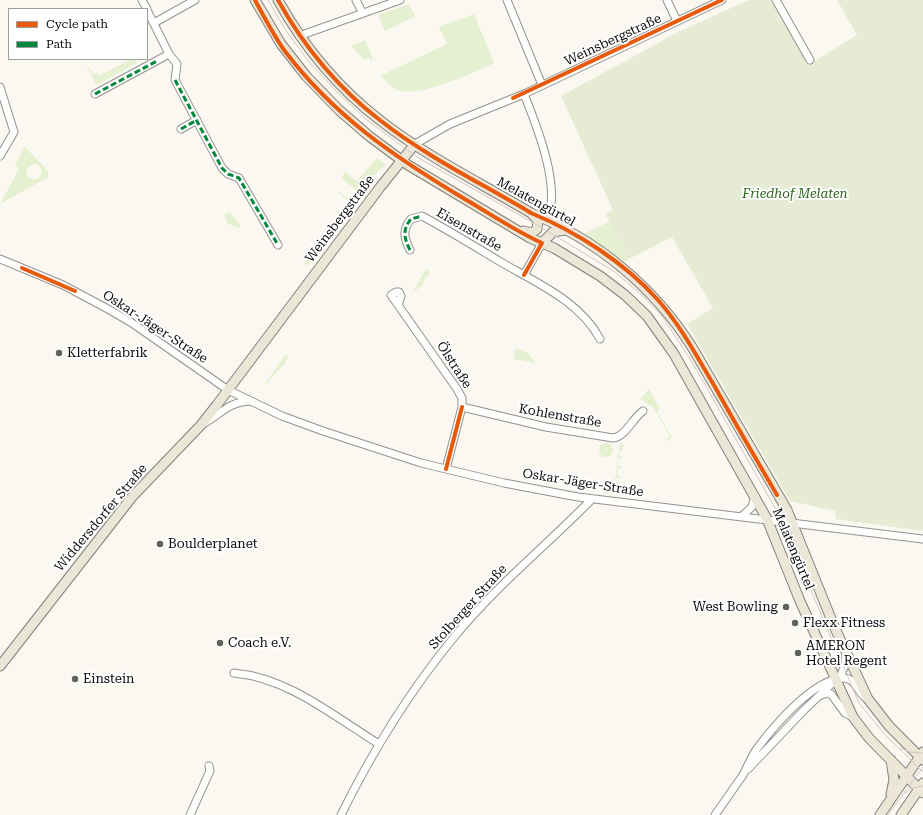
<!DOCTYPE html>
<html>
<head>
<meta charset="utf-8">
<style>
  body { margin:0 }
  #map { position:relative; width:923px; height:815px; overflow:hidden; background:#faf8f0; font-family:"Roboto Serif",serif }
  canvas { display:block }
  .legend { position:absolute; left:8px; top:8px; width:140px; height:52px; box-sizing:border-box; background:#fff; border:1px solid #9e9e9e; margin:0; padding:5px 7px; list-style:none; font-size:12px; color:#0c0c0c }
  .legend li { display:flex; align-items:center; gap:8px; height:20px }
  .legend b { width:20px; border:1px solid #9e9e9e }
</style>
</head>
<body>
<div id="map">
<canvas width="923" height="815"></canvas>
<ul class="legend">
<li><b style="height:5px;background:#e8590c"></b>Cycle path</li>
<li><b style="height:5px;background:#00873e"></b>Path</li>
</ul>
</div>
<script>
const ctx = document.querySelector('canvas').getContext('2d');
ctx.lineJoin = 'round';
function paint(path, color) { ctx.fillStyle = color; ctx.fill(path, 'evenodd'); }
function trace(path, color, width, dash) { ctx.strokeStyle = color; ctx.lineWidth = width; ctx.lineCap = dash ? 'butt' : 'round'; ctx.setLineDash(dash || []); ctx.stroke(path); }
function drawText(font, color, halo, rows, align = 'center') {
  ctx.font = font + ' "Roboto Serif",serif'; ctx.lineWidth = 4; ctx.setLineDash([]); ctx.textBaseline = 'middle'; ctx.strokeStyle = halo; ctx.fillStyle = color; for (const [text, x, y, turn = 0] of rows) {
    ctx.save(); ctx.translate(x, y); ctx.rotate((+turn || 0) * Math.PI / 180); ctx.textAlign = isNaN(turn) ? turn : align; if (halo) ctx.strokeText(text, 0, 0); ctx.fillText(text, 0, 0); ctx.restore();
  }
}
paint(new Path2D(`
  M409 4 415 16 385 31 378 15Z
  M474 14 494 63C473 73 423 96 400 91 393 89 386 81 380 76L447 44 439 27Z
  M365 40 373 59 371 60 368 57 365 61 351 46Z
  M84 59 93 74 97 72 99 76 131 59H134L137 63 96 85Z
  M25 147 48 171V177L0 204 19 169 15 164ZM36 164 40 166 42 173 38 179H31L27 176 26 171 30 165Z
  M377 158 387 165 381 168 366 185 360 182 359 184 365 189 362 192H359L341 178 345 172 357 181Z
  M339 192 352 201 353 204 308 266 304 263 350 202 338 193Z
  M230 212 241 226 238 228 227 223 224 215Z
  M610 221 627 260 625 262 582 235Z
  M426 269 430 272 423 282 424 284 412 293Z
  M516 348 528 353 536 363 513 359Z
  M286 354 289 358 285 361 286 362 266 384H265Z
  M649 389 660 409 657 411 672 438 667 441 665 440 670 437 654 408 640 399Z
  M620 442 623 445V450H620L619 456H622V458L619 457 618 466H621V468H618L617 476 620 477V478H616V482L623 483H616L615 487 623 488 619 491 614 490Z
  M599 450a7 7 0 1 1 14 0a7 7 0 1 1-14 0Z`), '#e4f0cf');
paint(new Path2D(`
  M749 0H773L808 65 857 35 837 0H923V531L836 519 835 511 790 501 687 324 713 308 672 237 627 260 606 214 613 210 561 96 682 30Z`), '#e6ebd3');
const minor = new Path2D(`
  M142 0 147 9
  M356 0 362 12
  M507 0 542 85
  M667 0 677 21
  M776 0 810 60
  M147 10 169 54 177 64 175 80 222 168 228 174 239 178 278 245
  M154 23 195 0
  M299 36 400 0
  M0 87 14 132 0 156
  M95 94 169 54
  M524 94C536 124 562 188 547 219
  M181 129 197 120
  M415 144 450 124 524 94 722 0
  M410 250C404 238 402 230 411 219L422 216C448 230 474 246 499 261 535 282 580 301 600 339
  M0 259 63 285 108 309 132 323 228 390 282 416 323 431 421 463 504 483 578 497 923 539
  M524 275 542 243
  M398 305 401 296 399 292H396L391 295 398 305 457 389 462 398V407L446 469
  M462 407 546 427 613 438C625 437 633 418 643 411
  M203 424C221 414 228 402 250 401
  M742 516 752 507 755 496
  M234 673C289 678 333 716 379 744
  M819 696 827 693 831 694 845 713 853 717
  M748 769 805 709 841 675 845 665 846 652
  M190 815 210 771 209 766
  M341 815C373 750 408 693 455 636 496 586 547 545 592 499
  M715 815C724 802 734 788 743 775 747 767 751 758 756 750 773 727 814 678 844 678 855 678 858 693 866 698`);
const major = new Path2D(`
  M255 0 281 44 306 76 339 110 369 136 408 165 530 238 554 248 600 276 625 295 647 316 674 354 767 519 800 601 853 717 869 738 923 793
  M278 0C304 47 338 88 381 121 427 157 481 183 531 213 597 240 654 287 692 347L787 510 834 626 868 699 889 726 923 760
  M523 231 532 233 537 229 538 220 532 214
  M542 243 553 232 565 230
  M0 666 132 497 201 425 216 406 381 186 415 144
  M891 794 894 780 891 760
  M880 815 923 752
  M901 815 923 783`);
trace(minor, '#93928f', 9);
trace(major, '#80807c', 11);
trace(minor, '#fefefd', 7);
trace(major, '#ece6d7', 9);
trace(new Path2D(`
  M268 0 285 29 309 62 337 92 367 120 417 157 539 226 615 272 644 297 662 316 692 362 778 513 859 703 886 736 923 772
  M900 748 910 752 923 753
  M905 793 912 788 923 786
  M888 815 923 767`), '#d7c4c5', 1);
trace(new Path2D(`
  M175 80 222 168 228 174 239 178 278 245
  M95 94 157 61
  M181 129 197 120
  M410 250C404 238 402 230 411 219L422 216`), '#00873e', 3, [6, 3]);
trace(new Path2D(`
  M255 0C264 17 273 34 284 50 334 116 393 156 463 198 489 213 515 231 542 243L524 275
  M278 0C304 47 338 88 381 121 427 157 481 183 531 213 577 232 625 263 658 300 681 326 697 357 715 387 735 423 756 459 777 495
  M513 98 722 0
  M22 268 75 291
  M446 469 462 407`), '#e8590c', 4);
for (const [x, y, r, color] of [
  [59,353,4,"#5f5f5c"],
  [160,544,4,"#5f5f5c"],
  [786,607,4,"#5f5f5c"],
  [795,623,4,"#5f5f5c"],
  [220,643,4,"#5f5f5c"],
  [798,653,4,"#5f5f5c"],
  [75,679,4,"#5f5f5c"]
]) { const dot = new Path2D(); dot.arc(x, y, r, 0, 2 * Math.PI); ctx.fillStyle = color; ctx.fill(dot); trace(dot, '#fff', 1.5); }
drawText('13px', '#0c0c0c', '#fff', [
  ["Weinsbergstraße",613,40,-25],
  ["Melatengürtel",536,202,29],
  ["Weinsbergstraße",340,219,-53],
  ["Eisenstraße",469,230,30],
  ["Oskar-Jäger-Straße",155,327,33],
  ["Ölstraße",454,365,57],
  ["Kohlenstraße",560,416,10],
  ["Oskar-Jäger-Straße",583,483,9],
  ["Widdersdorfer Straße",101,518,-50],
  ["Melatengürtel",793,549,67],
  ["Stolberger Straße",468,607,-48]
]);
drawText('italic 13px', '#2c651b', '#fff', [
  ["Friedhof Melaten",795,194]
]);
drawText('13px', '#0c0c0c', '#fff', [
  ["Kletterfabrik",67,353],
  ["Boulderplanet",168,544],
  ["West Bowling",778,607,"right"],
  ["Flexx Fitness",803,623],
  ["Coach e.V.",228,643],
  ["AMERON",806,646],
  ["Hotel Regent",806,661],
  ["Einstein",83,679]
], 'left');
</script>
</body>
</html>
